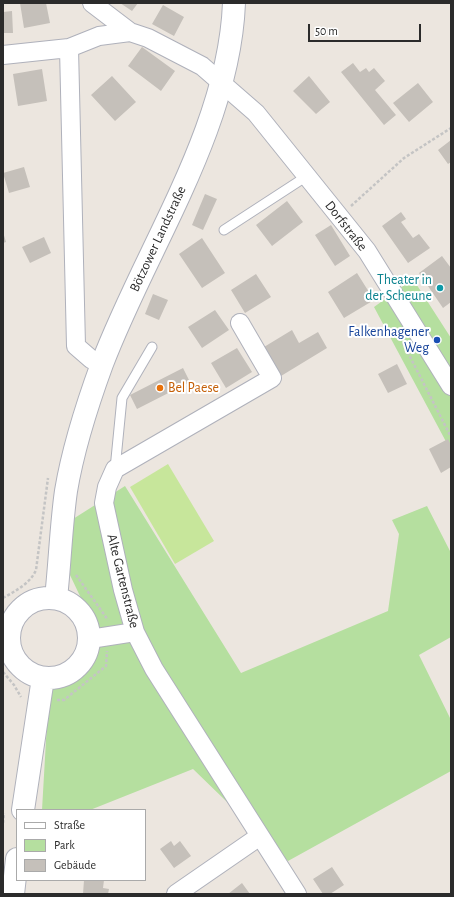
<!DOCTYPE html>
<html>
<head>
<meta charset="utf-8">
<style>
  body { margin:0 }
  #map { position:relative; width:454px; height:897px; overflow:hidden; background:#ece6df; font-family:"Alegreya Sans",sans-serif }
  canvas { display:block }
  .frame { position:absolute; inset:0; border:4px solid #2b2b2b; pointer-events:none }
  .legend { position:absolute; left:16px; top:809px; width:130px; height:72px; box-sizing:border-box; background:#fff; border:1px solid #aaa; margin:0; padding:5px 7px; list-style:none; font-size:12px; color:#2b2b2b }
  .legend li { display:flex; align-items:center; gap:8px; height:20px }
  .legend b { width:20px; border:1px solid #aaa }
  .scale { position:absolute; left:308px; top:24px; width:113px; height:18px; box-sizing:border-box; border:2px solid #2b2b2b; border-top:0; padding-left:5px; font-size:12px; line-height:14px; white-space:nowrap; color:#2b2b2b; -webkit-text-stroke:3px #fff; paint-order:stroke }
</style>
</head>
<body>
<div id="map">
<canvas width="454" height="897"></canvas>
<div class="frame"></div>
<ul class="legend">
<li><b style="height:5px;background:#fff"></b>Straße</li>
<li><b style="height:11px;background:#b5df9f"></b>Park</li>
<li><b style="height:11px;background:#c5c0ba"></b>Gebäude</li>
</ul>
<div class="scale">50 m</div>
</div>
<script>
const ctx = document.querySelector('canvas').getContext('2d');
ctx.lineJoin = 'round';
function paint(path, color) { ctx.fillStyle = color; ctx.fill(path, 'evenodd'); }
function trace(path, color, width, dash) { ctx.strokeStyle = color; ctx.lineWidth = width; ctx.lineCap = dash ? 'butt' : 'round'; ctx.setLineDash(dash || []); ctx.stroke(path); }
function drawText(font, color, halo, rows, align = 'center') {
  ctx.font = font + ' "Alegreya Sans",sans-serif'; ctx.lineWidth = 4; ctx.setLineDash([]); ctx.textBaseline = 'middle'; ctx.strokeStyle = halo; ctx.fillStyle = color; for (const [text, x, y, turn = 0] of rows) {
    ctx.save(); ctx.translate(x, y); ctx.rotate((+turn || 0) * Math.PI / 180); ctx.textAlign = isNaN(turn) ? turn : align; if (halo) ctx.strokeText(text, 0, 0); ctx.fillText(text, 0, 0); ctx.restore();
  }
}
paint(new Path2D(`
  M413 279 451 338V451L374 307Z
  M125 486 241 673 388 611 399 534 392 520 427 506 451 553V637L419 655 451 720V771L288 861 193 769 90 810H42L49 688 68 678 86 662 97 632 70 575 73 519Z`), '#b5df9f');
paint(new Path2D(`
  M168 464 214 541 175 564 130 487Z`), '#c7e69b');
paint(new Path2D(`
  M20 3H46L50 23 24 28Z
  M120 3H138L132 11Z
  M163 5 184 17 174 36 152 24Z
  M12 11 13 33H3V12Z
  M142 47 175 71 161 91 128 66Z
  M353 63 360 72 366 68 369 72 374 68 385 81 375 90 396 115 384 125 341 72Z
  M42 69 47 101 18 106 13 74Z
  M112 76 136 102 115 121 91 95Z
  M309 76 330 102 316 114 293 91Z
  M418 83 433 102 409 122 393 103Z
  M451 140V162L448 164 438 150Z
  M24 167 30 187 9 193 3 173Z
  M205 194 217 199 203 230 192 225Z
  M287 201 303 222 272 246 256 225Z
  M401 212 406 219 401 222 413 238 419 234 430 248 408 263 382 226Z
  M331 225 350 256 335 266 315 235Z
  M3 232 6 242 3 243Z
  M44 237 51 253 30 263 22 247Z
  M202 238 225 273 202 288 179 254Z
  M442 256 451 268V302L443 308 419 273Z
  M357 273 374 300 344 318 328 292Z
  M256 274 271 297 245 313 231 290Z
  M153 294 168 300 159 320 145 314Z
  M215 310 229 330 202 348 188 327Z
  M292 330 299 343 318 332 327 348 281 376 264 347Z
  M237 348 252 372 226 388 211 363Z
  M397 364 407 384 388 393 378 374Z
  M183 368 190 382 137 409 130 395Z
  M448 439 451 445V467L441 473 429 449Z
  M171 841 174 846 180 841 191 856 174 868 160 849Z
  M332 867 344 885 330 894H323L313 879Z
  M84 880H104L103 888 109 889 108 894H83Z
  M242 883 250 894H228Z`), '#c5c0ba');
const lane = new Path2D(`
  M224 230 307 176
  M115 469 122 398 152 347`);
const street = new Path2D(`
  M92 3 130 32 148 38 202 66 256 113 367 251 451 386
  M69 48 76 346 91 359 102 365
  M3 55 69 48 99 36 130 32
  M240 323 272 378 115 469 107 487 104 503 123 590 135 632 154 669 297 894
  M3 636H9
  M90 639 135 632
  M176 894 260 836`);
const secondary = new Path2D(`
  M9 638a40 40 0 1 1 80 0a40 40 0 1 1-80 0Z
  M56 598C60 562 61 526 66 491 73 449 87 405 102 364 146 248 229 130 234 3
  M23 810 43 678
  M13 894 17 859`);
trace(lane, '#afb1bb', 11);
trace(street, '#afb1bb', 20);
trace(secondary, '#afb1bb', 24);
trace(new Path2D(`
  M351 206 404 158 451 128
  M403 343 451 437
  M76 575 108 620
  M3 598C15 591 30 584 36 570L48 478
  M3 672 14 685 21 697
  M57 700H64L106 666 107 651
  M3 823 4 813`), '#c4c4c4', 2.5, [3, 2]);
trace(lane, '#fff', 9);
trace(street, '#fff', 18);
trace(secondary, '#fff', 22);
for (const [x, y, r, color] of [
  [440,288,4,"#0f9aa8"],
  [437,340,4,"#1a4fb4"],
  [160,388,4,"#e8710a"]
]) { const dot = new Path2D(); dot.arc(x, y, r, 0, 2 * Math.PI); ctx.fillStyle = color; ctx.fill(dot); trace(dot, '#fff', 1.5); }
drawText('14px', '#2b2b2b', '#fff', [
  ["Dorfstraße",346,226,52],
  ["Bötzower Landstraße",158,239,-65],
  ["Alte Gartenstraße",123,581,76]
]);
drawText('14px', '#0d838f', '#fff', [
  ["Theater in",432,280],
  ["der Scheune",432,296]
], 'right');
drawText('14px', '#164399', '#fff', [
  ["Falkenhagener",429,332],
  ["Weg",429,348]
], 'right');
drawText('14px', '#c56008', '#fff', [
  ["Bel Paese",168,388]
], 'left');
</script>
</body>
</html>
